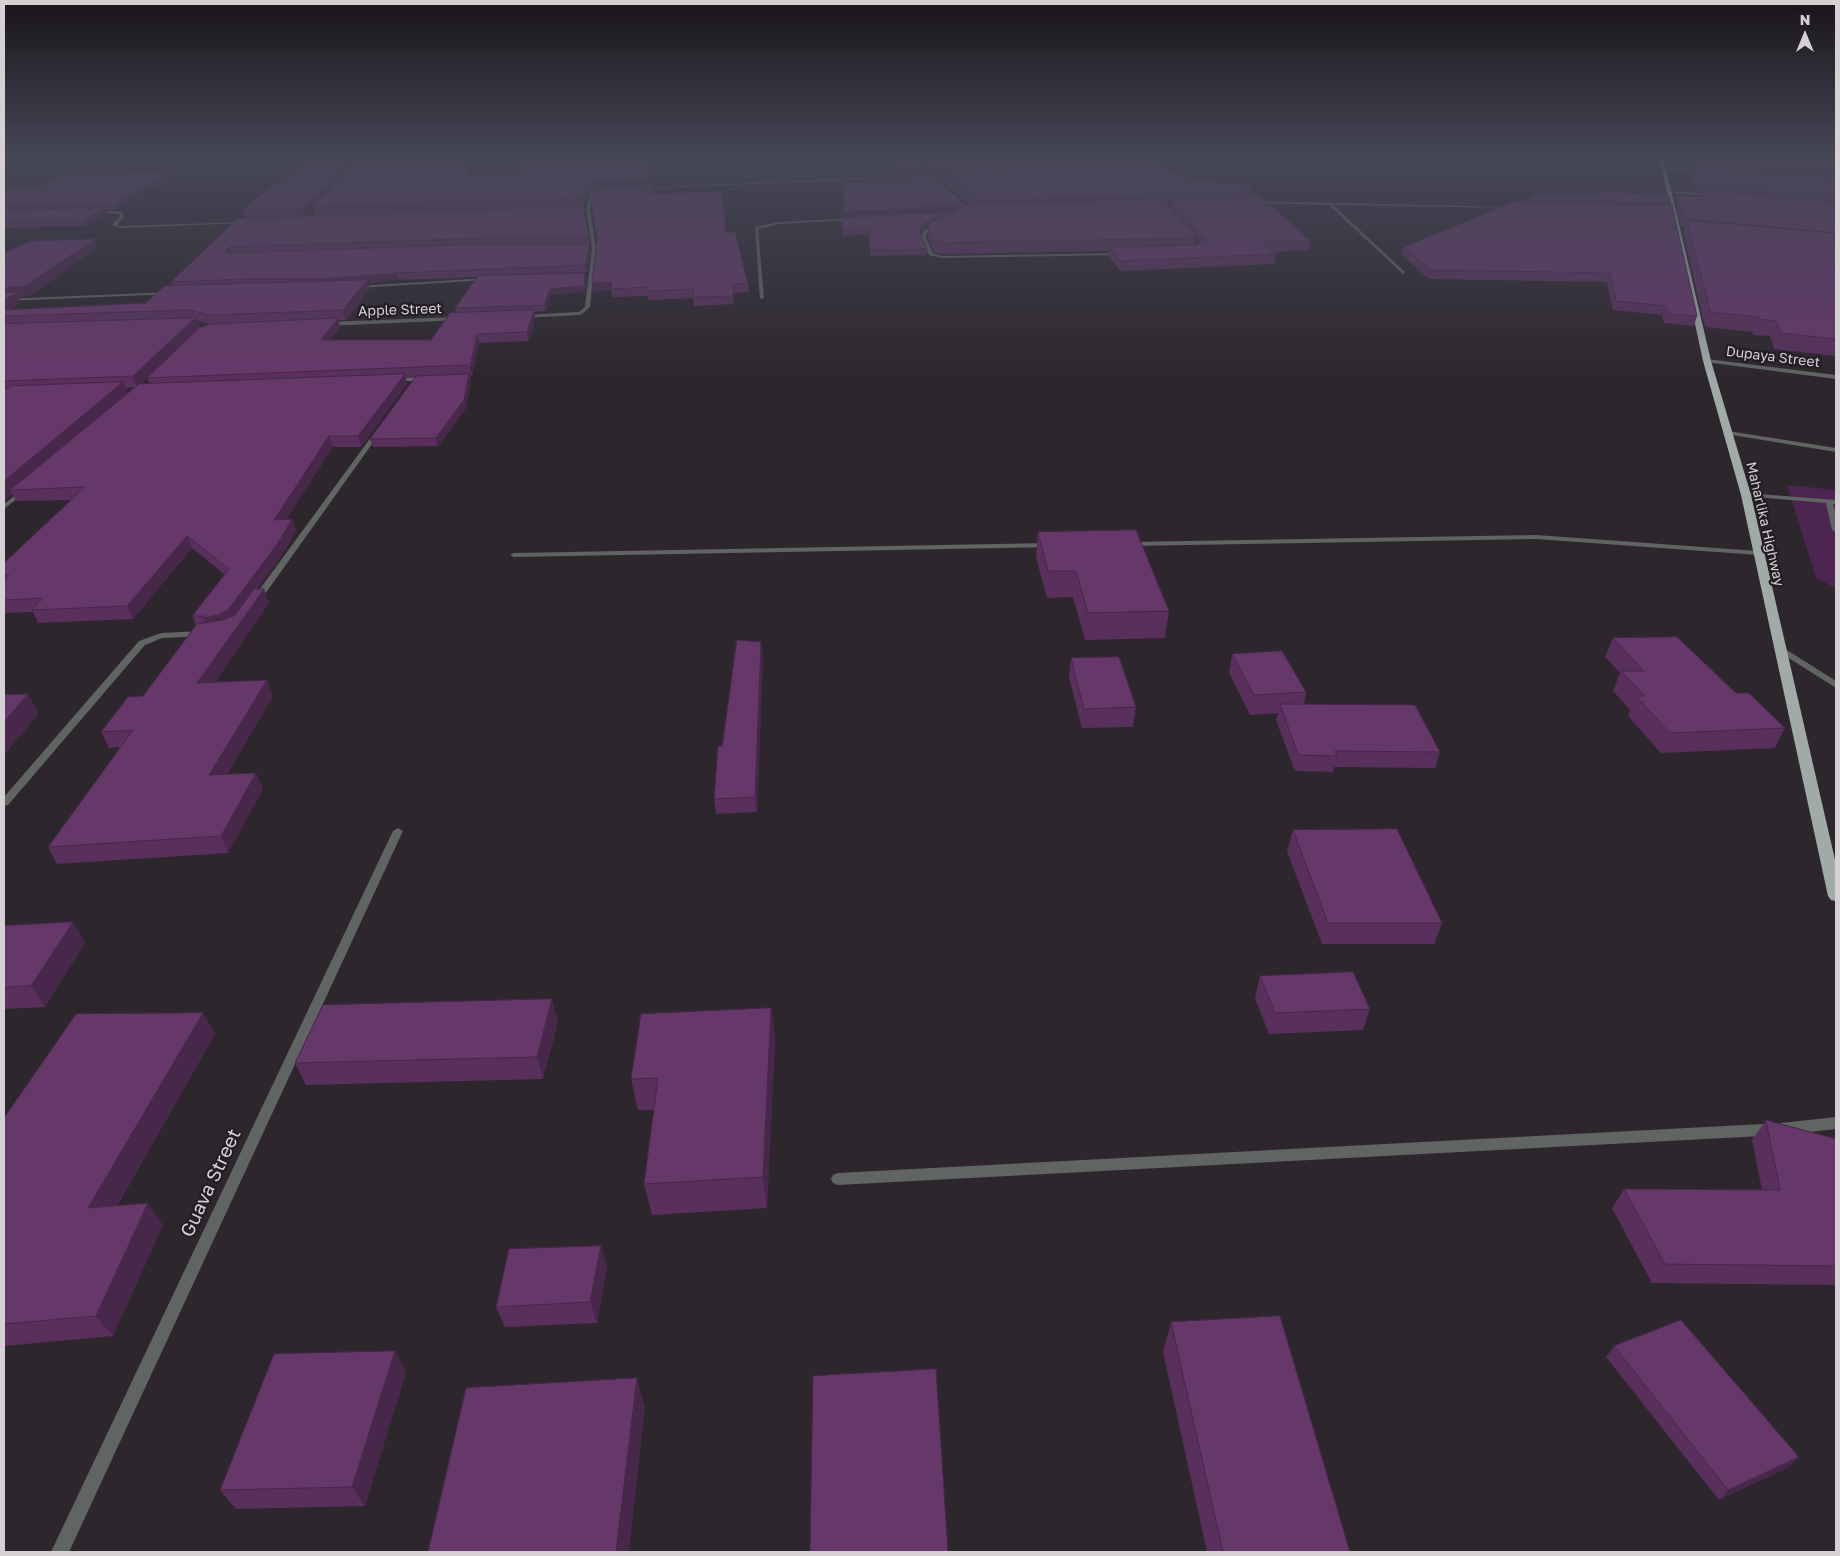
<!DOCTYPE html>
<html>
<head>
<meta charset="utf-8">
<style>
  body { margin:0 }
  #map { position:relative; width:1840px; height:1556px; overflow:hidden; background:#2d272d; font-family:"Golos Text",sans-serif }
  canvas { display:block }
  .frame { position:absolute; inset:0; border:5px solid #d4d0d4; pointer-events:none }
  .north { position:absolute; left:1780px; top:10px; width:50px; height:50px; -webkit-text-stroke:4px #231e24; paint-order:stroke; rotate:0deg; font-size:14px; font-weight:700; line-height:20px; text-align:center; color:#d4d0d4 }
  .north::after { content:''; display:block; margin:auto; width:18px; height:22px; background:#d4d0d4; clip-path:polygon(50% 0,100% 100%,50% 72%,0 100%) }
</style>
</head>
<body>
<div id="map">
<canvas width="1840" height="1556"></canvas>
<div class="frame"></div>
<div class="north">N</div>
</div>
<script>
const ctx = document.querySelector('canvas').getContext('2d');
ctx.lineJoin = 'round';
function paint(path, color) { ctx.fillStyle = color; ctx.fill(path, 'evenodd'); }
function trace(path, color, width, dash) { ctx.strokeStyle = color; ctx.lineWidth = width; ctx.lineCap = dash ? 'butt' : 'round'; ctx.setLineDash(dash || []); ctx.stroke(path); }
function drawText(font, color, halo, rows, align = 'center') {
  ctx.font = font + ' "Golos Text",sans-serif'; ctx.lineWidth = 4.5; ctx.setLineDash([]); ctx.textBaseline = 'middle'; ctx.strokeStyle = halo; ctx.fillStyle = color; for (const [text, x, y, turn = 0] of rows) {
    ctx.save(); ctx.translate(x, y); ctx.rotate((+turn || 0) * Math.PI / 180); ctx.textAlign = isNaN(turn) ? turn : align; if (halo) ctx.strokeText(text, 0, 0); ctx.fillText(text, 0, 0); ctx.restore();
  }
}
paint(new Path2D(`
  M1787 485 1836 490V588L1816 578Z`), '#4c2550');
paint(new Path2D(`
  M131 160H136L119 171 116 170Z
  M1640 160 1663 165 1665 166 1663 167 1632 160Z
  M1728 431 1836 448V452L1726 434V432Z
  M1746 493 1836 500V504H1833L1836 516V532L1832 530 1826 503 1744 496 1742 495Z
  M1836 1117V1129L1781 1135 838 1185 833 1183 831 1179 833 1175 838 1173 1781 1123Z`), '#606462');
paint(new Path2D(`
  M913 160H917L936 177H958L939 179 941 181 938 182Z
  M1664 167 1706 171 1708 172 1663 169Z
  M921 175 922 177 636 189 638 188Z
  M606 189 607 191 593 196 590 209 596 248 590 307 581 315 522 318 524 315 579 312 585 307 592 248 586 209 590 194Z
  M1669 191 1713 194 1715 195 1713 196 1668 193Z
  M1253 201 1514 207 1516 208 1333 205 1405 272 1403 274 1329 205 1252 203Z
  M94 210 122 212 124 216 117 225 120 226 245 222 247 223 120 228 112 225 120 216 119 214 93 212Z
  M855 218 854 220 779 224 758 229 764 298 760 299 755 227 779 222Z
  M940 223 941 225 927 233 926 238 933 253 941 256 1121 253 1123 254 1121 255 941 258 929 255 922 238 923 231Z
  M489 278 487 280 357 288 355 287 357 286Z
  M172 292 170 294 4 301V299Z
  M459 317 461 320 326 326 323 324 326 322Z
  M1707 359 1836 375V379L1705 362V360Z
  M394 378 427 377 430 379 427 381H392L391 380Z
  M377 429 382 430 260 601H254V597Z
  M23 489 28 490 4 509V504Z
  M1536 535 1758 551 1762 553 1758 555 1536 539 1130 546 1126 544 1130 542Z
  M1051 543H1054V547L514 557 510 555 514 553Z
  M203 631 207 634 206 636 162 638 145 645 8 805 4 806V797L139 641 161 633Z
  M398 828 403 831 69 1552H51L393 831Z`), '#606462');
paint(new Path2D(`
  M1779 645 1836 681V688L1776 650 1775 648Z`), '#606462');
paint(new Path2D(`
  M1660 160H1664L1711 361 1751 495 1836 864V901L1831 900 1828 896 1741 495 1703 361Z`), '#a0aaa6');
paint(new Path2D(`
  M884 160H920L924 172 900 174Z
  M920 160H1150L1185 177 1254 191 1253 197 1311 241 1309 250 1273 252 1276 254 1274 264 1120 271 1109 257V251L941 254 934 252 928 238V227L921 231V234L927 249V255L871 256 869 235 843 236 842 230 949 212V214L954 211 843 218V212L907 179V174L966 205V206H971L943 181V175H937ZM1172 202 1171 208 1166 203ZM1197 239 1200 243 1196 244Z
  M1689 160H1836V356L1774 349 1770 336 1753 335V332L1705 327 1683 232 1685 227 1681 226 1676 202 1678 195 1699 196 1700 192 1696 191 1691 173 1693 167H1690Z
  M174 171 176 176 116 209 106 210 108 214 86 226 4 228V189L38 188Z
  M468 175 650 185 652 194 726 232 748 284 749 292 734 293V304L694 306 693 298 649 300 648 296 612 297 611 290 593 292 592 283 597 240 593 190 587 195 584 206 590 245H589L590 251 587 272 564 273 586 279 585 292 551 295 546 311 534 312 535 318 529 341 479 343 472 376 470 375 471 380 466 408 438 446 373 447 370 439 467 374 405 377 407 384 361 447H333L286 519H292L296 531 282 555 257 589 269 603 215 682 273 696 227 774 256 773 263 789 228 853 57 864 48 847 121 747 109 748 101 732 143 696 196 625 192 616 225 575 192 548 133 619 38 623 33 612 4 613V563L72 500 16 501 12 494 4 502V253L98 247 30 296 18 297 21 302 10 310 146 303 173 286 171 282 245 218 242 211ZM312 208 314 216H305ZM477 277 455 308 456 313 431 340H331L340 327 338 320H346L370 289 368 283 399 280ZM198 321 210 324 200 328ZM147 378 149 383H141ZM134 387 128 393 126 388Z
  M1601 191 1671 203 1670 205 1697 316 1694 326 1664 323 1662 315 1613 310 1607 282 1429 279 1402 255 1404 247 1524 203 1525 200 1600 194Z
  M1038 532 1169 611 1165 638 1085 640 1073 597 1047 598 1036 557Z
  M1613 638 1736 693 1785 728 1775 748 1661 753 1628 716 1630 710 1613 691 1620 673 1605 657Z
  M1232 654 1306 692 1304 704 1440 752 1435 768 1334 767 1333 772 1295 771 1276 720 1278 713 1250 715 1229 673Z
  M763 657 757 812 716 814 714 799 722 746Z
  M1071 658 1136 707 1133 727 1082 728 1069 677Z
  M1293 830 1442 923 1434 944H1322L1287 851Z
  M73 922 85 943 45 1007 4 1009V926Z
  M1260 976 1370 1009 1363 1030 1269 1034 1255 998Z
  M771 1008 775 1039 767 1208 652 1215 644 1184 654 1110H638L631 1079Z
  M203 1013 215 1034 117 1206 163 1225 113 1336 4 1346V1118Z
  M558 1021 543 1079 306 1085 295 1063Z
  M1766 1120 1836 1139V1285L1652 1283 1612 1208 1624 1189 1762 1190 1752 1140Z
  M601 1246 607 1267 597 1323 505 1327 496 1307Z
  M1171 1322 1350 1552H1207L1163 1352Z
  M1614 1346 1789 1467 1719 1500 1606 1357Z
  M395 1351 406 1372 365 1506 236 1509 220 1490Z`), '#58305b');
paint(new Path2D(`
  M349 160H358L304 217 302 209Z
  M924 164V172L900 174V166Z
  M174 171 176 176 116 209 114 204Z
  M649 179 650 186 595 189 587 195 584 206 583 198 586 187 594 181Z
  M966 205 965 210 843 218V212Z
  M106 208 108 214 86 226 84 220Z
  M949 212V217L921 231 920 239 921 225Z
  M1197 236 1196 247 1193 249 1194 238Z
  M95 239 98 247 30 296 18 297 21 302 4 314V288Z
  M589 244 590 251 587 272 586 265Z
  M229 247 231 254 225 251Z
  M397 273 399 280 368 283 370 289 346 320 343 310 325 286 323 279Z
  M585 273 586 279 585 292 551 295 546 311 544 305 550 289Z
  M612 282 611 290 593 292 592 283Z
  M734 284V304L733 296Z
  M534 310 535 318 529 341 527 332Z
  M338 318 340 327 324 349 321 340Z
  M197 319 201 330 196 332 137 387 133 376 192 321Z
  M477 334 479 343 472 376 470 367Z
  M469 373 471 380 466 408 438 446 436 438Z
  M405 374 407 384 361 447 358 436Z
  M123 382 129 395 10 490 12 494 4 502V481Z
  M329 436 333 447 278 532 274 520Z
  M292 519 296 531 282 555 233 623 209 630 204 618Z
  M187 536 192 548 133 619 127 606Z
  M264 589 269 603 203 699 197 683Z
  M761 642 763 657 757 812 755 797Z
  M267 680 273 696 216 791 209 775Z
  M28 694 39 714 4 755V722Z
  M256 773 263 789 228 853 221 836Z
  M73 922 85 943 45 1007 31 986Z
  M552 999 558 1021 543 1079 537 1057Z
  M771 1008 775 1039 767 1208 763 1177Z
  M203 1013 215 1034 103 1229 88 1208Z
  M148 1203 163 1225 113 1336 96 1316Z
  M601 1246 607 1267 597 1323 590 1302Z
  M395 1351 406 1372 365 1506 352 1487Z
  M637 1378 645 1408 629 1552H616Z
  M1799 1457 1789 1467 1719 1500 1728 1490Z`), '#47274a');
const building = new Path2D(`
  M308 160H349L302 209 242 211 256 198Z
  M358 160H462L468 175 515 174 525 160H644L646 161 649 179 594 181 586 187 583 198 312 208Z
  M894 160H920L924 164 900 166Z
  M929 160H1087L937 167Z
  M1090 160H1150L1185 177 1224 183 1243 182 1254 191 976 201 943 172 1090 164 1092 162Z
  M1692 160H1836V172L1693 161Z
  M1693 167 1836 178V196L1699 185Z
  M174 171 114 204 4 205V189L38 188 62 175Z
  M930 173 966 205 843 212 844 182 913 179 907 174Z
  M651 185 652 194 722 191 726 232H735L748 284H734L733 296 693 297 694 289 647 291 648 287 611 289 612 282 592 283 597 240 591 202 594 189Z
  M1701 190 1836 202V233L1684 219 1678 195 1703 197Z
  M1601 191 1669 196 1671 203 1525 200 1541 194H1605Z
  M1260 196 1311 241 1262 242 1276 254 1121 261 1110 247 1194 245 1207 240 1172 200Z
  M1162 199 1197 236 1194 238 941 243 934 240 928 227 929 223 958 209 959 206Z
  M1514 202 1672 205 1697 316 1668 314 1666 306 1616 301 1610 273 1431 270 1404 247Z
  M583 206 589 238H487L229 247 225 251 229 253 487 244H589L586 265 397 273 323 279H245L171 282 237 219Z
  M106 208 84 220 4 222V210Z
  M949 212 921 225 920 233 927 249 870 250 869 229 842 230 843 218Z
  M1687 220 1836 233V339L1781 333 1776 321 1760 319 1759 317 1711 312Z
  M95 239 25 286 4 288V253L31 241Z
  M585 273 584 286 550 289 544 305 455 308 478 276Z
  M367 280 343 310 210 315 189 310 4 316V310L146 303 164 286Z
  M17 292 4 301V293Z
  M534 310 527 332 477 334 470 367 466 365 147 378 199 328 211 324 338 318 321 340H431L450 313Z
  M189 318 197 319 192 321 133 376 4 381V324Z
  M469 373 464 400 436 438 370 439 416 376 466 374Z
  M405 374 358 436H329L274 520 292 519 278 543 228 610 218 615 204 618 205 616H192L229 569 187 536 127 606 32 610 43 598 4 600V581L9 575H4V563L85 487 10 490 139 384Z
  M123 382 4 481V391L11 386Z
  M1136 530 1169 611 1088 613 1076 571H1048L1038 532Z
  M254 589H264L197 683 267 680 209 775 256 773 221 836 48 847 133 730 101 732 128 697 143 696 197 624 223 620 235 615Z
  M1677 637 1736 693H1749L1785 728 1670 733 1636 696H1645L1621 671H1644L1613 638Z
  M737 640 761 642 755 797 714 799 718 746H722Z
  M1282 651 1306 692 1254 695 1232 654Z
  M1119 657 1136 707 1084 709 1071 658Z
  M28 694 4 722V695Z
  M1280 704 1415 705 1440 752 1335 751 1337 756 1299 755Z
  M1397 829 1442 923H1328L1293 830Z
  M73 922 31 986 4 987V926Z
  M1353 972 1370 1009 1275 1013 1260 976Z
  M552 999 537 1057 295 1063 323 1005Z
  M771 1008 763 1177 644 1184 658 1078 631 1079 641 1014Z
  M203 1013 88 1208 148 1203 96 1316 4 1324V1118L76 1014Z
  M1766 1120 1836 1139V1266L1665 1264 1624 1189 1780 1190Z
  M601 1246 590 1302 496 1307 509 1249Z
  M1280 1316 1350 1552H1223L1171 1322Z
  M1681 1320 1799 1457 1728 1490 1614 1346Z
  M395 1351 352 1487 220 1490 274 1354Z
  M936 1369 948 1552H810L813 1376Z
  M637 1378 616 1552H428L466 1388Z`);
paint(building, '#66386a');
trace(building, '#47274a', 1);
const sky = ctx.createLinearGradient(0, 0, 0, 378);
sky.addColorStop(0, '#191519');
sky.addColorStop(0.42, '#464757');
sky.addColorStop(1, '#46475700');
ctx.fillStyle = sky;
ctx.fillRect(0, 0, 1840, 378);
drawText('14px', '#d4d0d4', '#231e24', [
  ["Apple Street",400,310,-2],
  ["Dupaya Street",1773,357,7],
  ["Maharlika Highway",1765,524,77]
]);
drawText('19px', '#d4d0d4', '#231e24', [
  ["Guava Street",211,1183,-65]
]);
</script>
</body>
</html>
